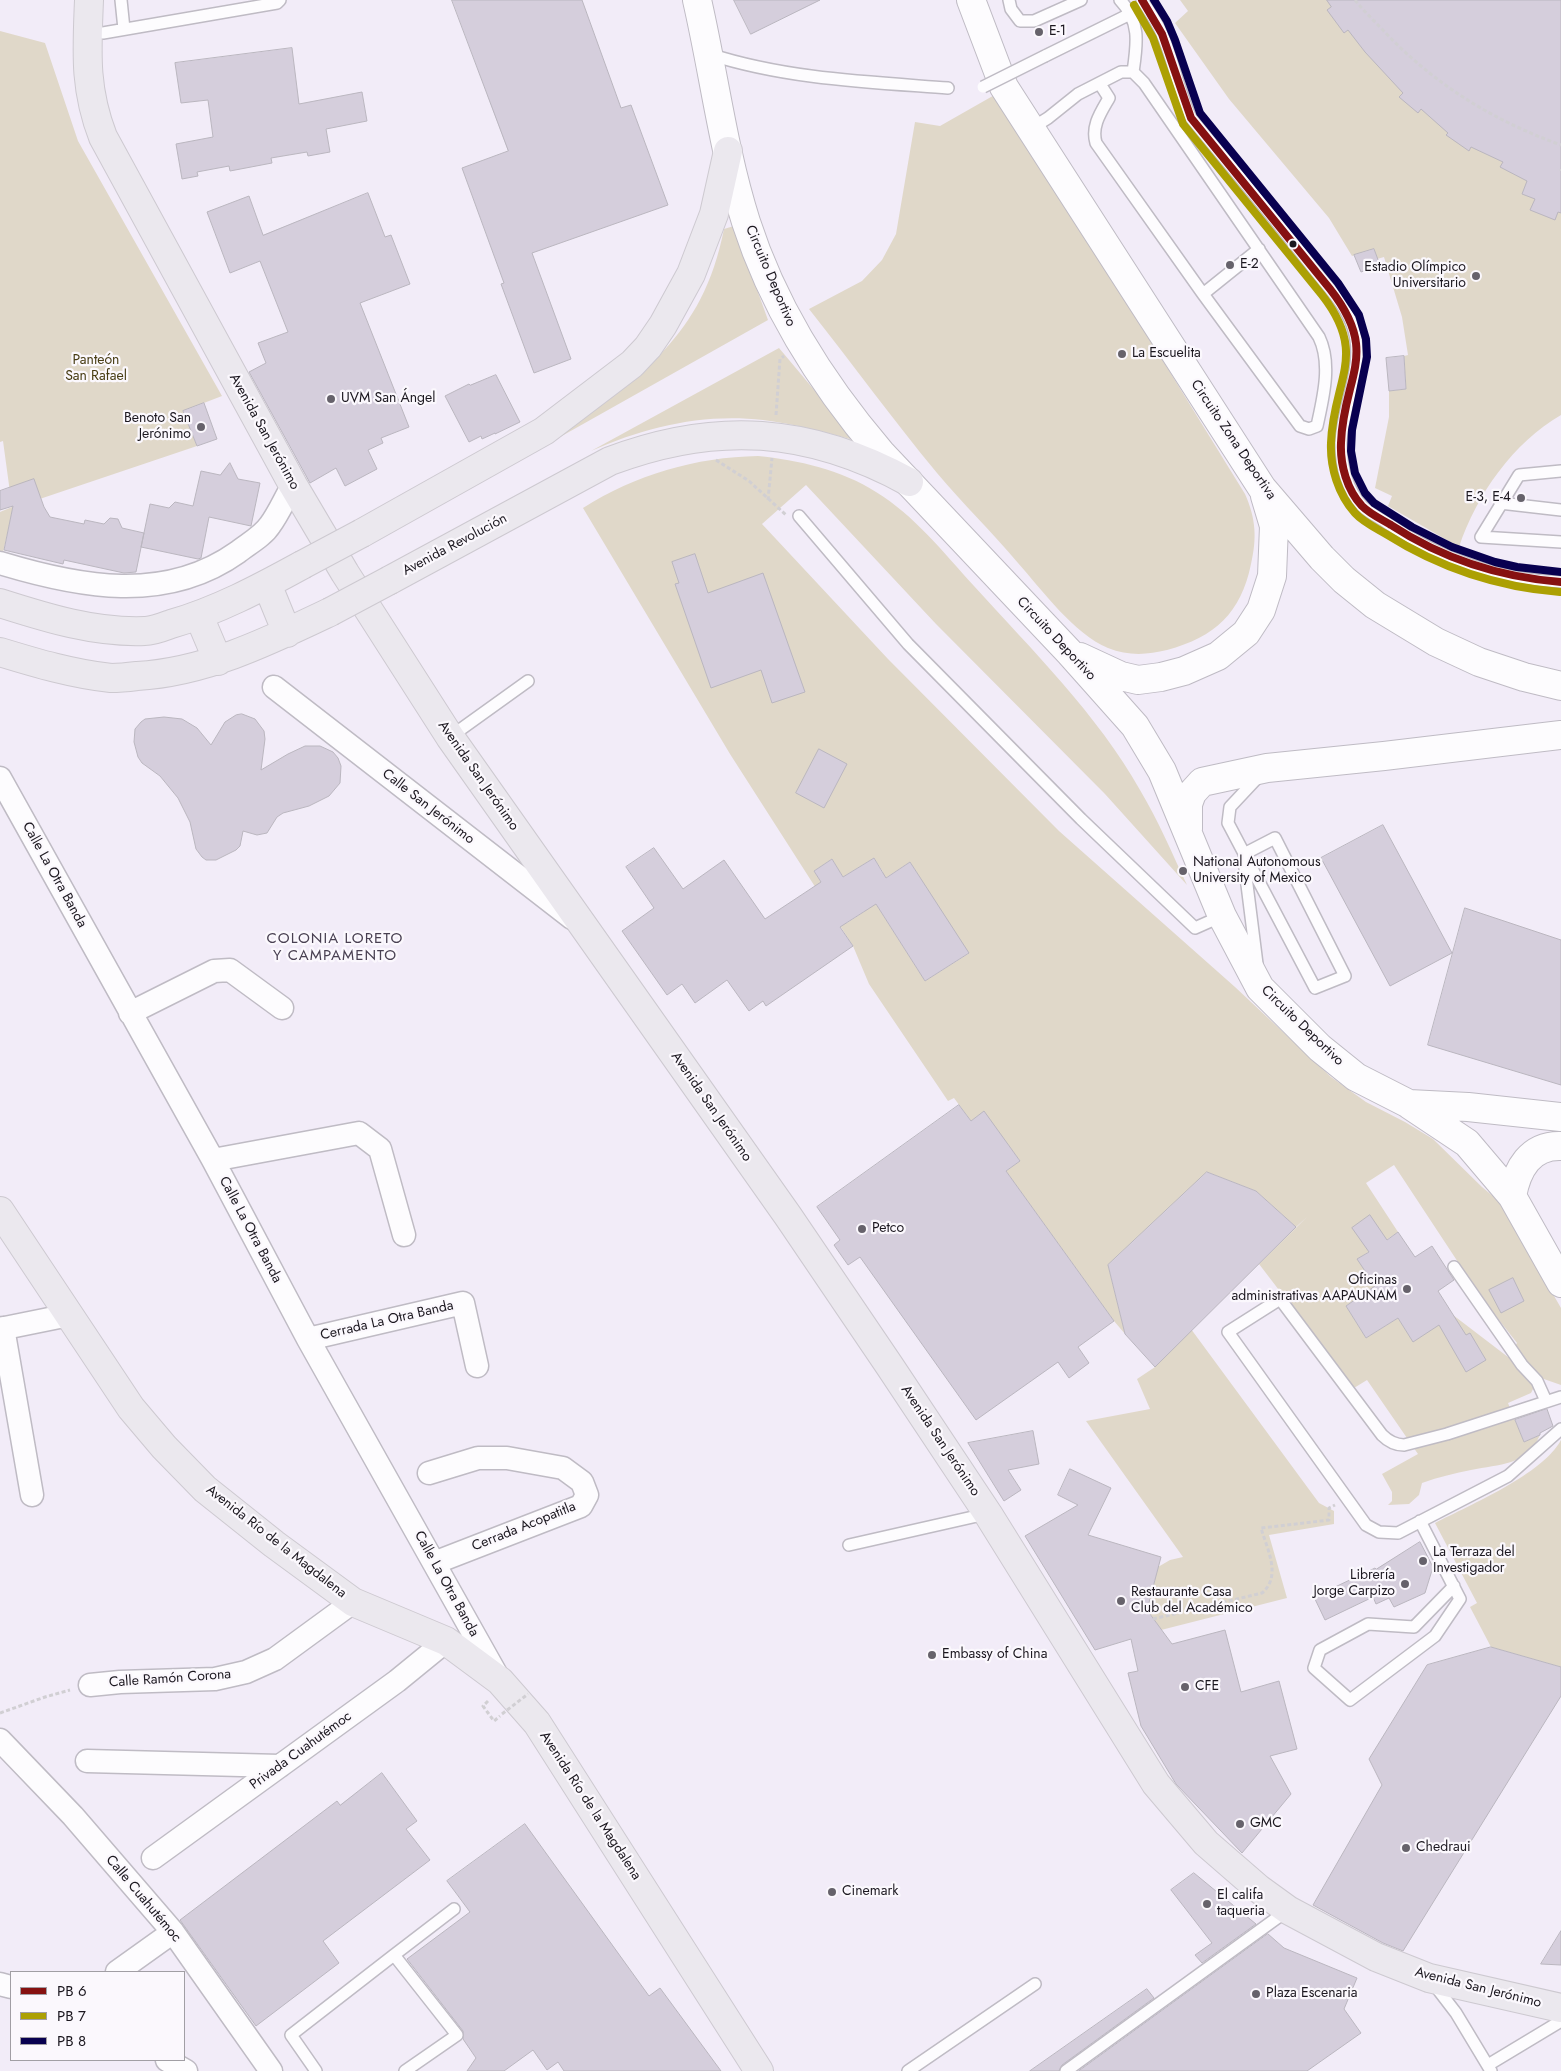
<!DOCTYPE html>
<html>
<head>
<meta charset="utf-8">
<style>
  body { margin:0 }
  #map { position:relative; width:1561px; height:2071px; overflow:hidden; background:#f2ecf8; font-family:Jost,sans-serif }
  canvas { display:block }
  .legend { position:absolute; left:10px; top:1971px; width:175px; height:90px; box-sizing:border-box; background:#fbf8fd; border:1px solid #a19ea4; margin:0; padding:6px 9px; list-style:none; font-size:15px; color:#1b171f }
  .legend li { display:flex; align-items:center; gap:10px; height:25px }
  .legend b { width:25px; border:1px solid #a19ea4 }
</style>
</head>
<body>
<div id="map">
<canvas width="1561" height="2071"></canvas>
<ul class="legend">
<li><b style="height:6px;background:#861111"></b>PB 6</li>
<li><b style="height:6px;background:#aca003"></b>PB 7</li>
<li><b style="height:6px;background:#080050"></b>PB 8</li>
</ul>
</div>
<script>
const ctx = document.querySelector('canvas').getContext('2d');
ctx.lineJoin = 'round';
function paint(path, color) { ctx.fillStyle = color; ctx.fill(path, 'evenodd'); }
function trace(path, color, width, dash) { ctx.strokeStyle = color; ctx.lineWidth = width; ctx.lineCap = dash ? 'butt' : 'round'; ctx.setLineDash(dash || []); ctx.stroke(path); }
function drawText(font, color, halo, rows, align = 'center') {
  ctx.font = font + ' Jost,sans-serif'; ctx.lineWidth = 4.5; ctx.setLineDash([]); ctx.textBaseline = 'middle'; ctx.strokeStyle = halo; ctx.fillStyle = color; for (const [text, x, y, turn = 0] of rows) {
    ctx.save(); ctx.translate(x, y); ctx.rotate((+turn || 0) * Math.PI / 180); ctx.textAlign = isNaN(turn) ? turn : align; if (halo) ctx.strokeText(text, 0, 0); ctx.fillText(text, 0, 0); ctx.restore();
  }
}
paint(new Path2D(`
  M1180 0H1561V415C1513 443 1477 494 1459 547L1388 506 1392 496 1375 488 1389 417V391L1406 389 1404 356 1408 355 1402 317 1384 257 1377 259 1374 249 1352 256 1329 218 1229 99 1175 23 1188 11Z
  M0 31 45 43 78 141 222 396 183 411 197 446 13 508 2 557 0 556V512L12 507 3 441 0 442Z
  M998 93 1245 494C1256 519 1257 538 1251 564 1241 613 1215 637 1167 650 1147 655 1128 656 1108 648 1074 634 1042 590 1018 563 992 532 963 504 937 473 893 420 852 363 809 309L862 281 882 260 896 234 915 122 940 126Z
  M734 226 768 320 560 437C641 373 702 339 724 229Z
  M779 348 857 441C826 432 795 424 763 420 703 413 645 427 591 451Z
  M758 456C798 460 842 470 876 492 914 515 944 553 974 586 1031 649 1098 715 1140 790 1158 820 1172 853 1187 885L1105 794 936 624 806 485 762 524 888 659 1059 831 1235 987 1331 1077 1366 1102 1405 1122 1433 1139 1482 1187 1500 1202 1561 1308V1385L1541 1378 1531 1380 1534 1387 1531 1393 1508 1403 1524 1442 1540 1435C1526 1466 1500 1464 1471 1470 1455 1473 1439 1477 1422 1483L1419 1495 1409 1504 1388 1505 1392 1501V1492L1382 1474 1418 1454 1367 1380 1354 1388 1259 1264 1307 1217 1296 1227 1256 1191 1207 1172 1108 1265 1125 1334 1114 1321 1006 1171 1020 1161 984 1112 971 1121 954 1098 948 1101 869 984 853 946 730 754 583 508C635 475 696 457 758 456ZM874 858 883 872 853 892 865 911 847 923 814 871 832 859 843 877ZM910 862 968 954 925 981 867 890ZM1394 1165 1481 1297 1517 1343 1508 1357 1453 1315 1413 1341 1398 1318 1366 1338 1346 1306 1375 1286 1358 1259 1398 1232 1366 1183Z
  M1191 1329 1319 1503 1334 1511V1524L1269 1535 1287 1598 1161 1630 1147 1609 1158 1567 1170 1560 1183 1557 1086 1421 1150 1409 1137 1379 1155 1367Z
  M1561 1440V1667L1491 1647 1470 1607 1477 1603 1435 1523C1470 1505 1543 1474 1561 1440Z`), '#e0d8c9');
const building = new Path2D(`
  M452 0H582L621 108 631 105 668 205 532 253 571 359 534 373 501 284 504 283 462 168 508 151Z
  M734 0H820L751 34Z
  M1327 0H1561V213L1558 212 1555 220 1530 210 1535 199 1522 194 1527 181 1500 167 1503 162 1471 147 1469 151 1446 135 1448 133 1421 109 1418 113 1399 97 1403 93 1365 52 1348 30 1344 33 1327 10 1331 7Z
  M292 48 299 104 362 92 367 121 326 129 330 152 308 156 307 152 271 158 272 163 230 171 229 166 197 172 198 176 182 179 176 144 213 137 208 100 181 103 175 63Z
  M368 193 385 237 391 235 410 284 360 303 409 427 381 438 383 443 368 450 377 469 345 486 336 468 310 483 249 372 266 363 258 343 288 332 260 261 230 273 207 212 249 196 263 235Z
  M1374 249 1380 265 1361 272 1354 255Z
  M1404 356 1406 389 1389 391 1386 358Z
  M496 375 520 422 495 434V433L482 439 481 436 469 442 445 396 469 384 470 385Z
  M204 403 217 439 197 446 183 411Z
  M230 463 238 479 260 483 251 526 209 517 201 558 198 559 141 547 150 504 169 508 175 502 193 506 201 471 220 475Z
  M34 479 44 507 50 517 84 524 85 520 104 524 110 518 118 519 122 528 144 533 136 572 124 573 64 560 63 564 4 550 13 506 0 510V491Z
  M695 554 708 593 763 573 805 692 772 703 761 670 711 688 675 584 679 583 672 562Z
  M242 714 255 719 264 731 265 739 261 770 288 754 305 746H320L333 752 338 758 341 766 340 783 329 796 309 806 283 813 277 817 267 833 257 835 243 831 240 846 236 850 216 860H206L202 857 196 849 190 822 178 798 160 776 142 763 138 757 134 742 135 729 141 722 145 719 164 717 182 719 197 728 211 745 225 722 236 715Z
  M819 749 847 764 824 808 796 793Z
  M1383 825 1452 953 1390 986 1321 858Z
  M654 848 683 889 724 860 765 919 821 882 814 871 832 859 843 877 874 858 886 878 910 862 969 953 925 981 876 904 840 927 853 946 766 1006 763 1001 749 1011 727 980 695 1003 682 984 667 995 622 931 654 908 626 867Z
  M1465 908 1561 940V1085L1428 1045Z
  M959 1105 971 1121 984 1111 1020 1161 1006 1171 1114 1321 1078 1347 1089 1363 1069 1378 1058 1362 976 1420 860 1257 848 1265 834 1245 840 1240 817 1207Z
  M1207 1172 1256 1191 1296 1227 1155 1367 1125 1334 1108 1265Z
  M1370 1215 1387 1240 1398 1232 1415 1257 1432 1246 1454 1280 1438 1291 1466 1335 1470 1333 1486 1360 1466 1372 1439 1325 1413 1342 1398 1318 1366 1338 1346 1306 1375 1286 1357 1259 1369 1252 1352 1228Z
  M1513 1278 1524 1301 1501 1313 1489 1290Z
  M1547 1409 1553 1426 1540 1433V1435L1524 1442 1515 1420Z
  M1033 1431 1039 1464 1008 1470 1021 1490 1004 1501 968 1443Z
  M1070 1469 1111 1488 1088 1535 1161 1557 1147 1610 1172 1644 1225 1630 1241 1692 1279 1681 1297 1749 1270 1756 1291 1794 1242 1853 1176 1784 1141 1726 1128 1673 1138 1671 1131 1639 1095 1650 1025 1536 1078 1505 1058 1495Z
  M1420 1542 1433 1567 1425 1593 1394 1607 1389 1598 1376 1604 1373 1597 1325 1620 1314 1597 1375 1568 1376 1569Z
  M1491 1647 1561 1667V1696L1403 1951 1383 1943 1313 1905 1382 1785 1369 1759 1427 1665Z
  M382 1773 417 1821 406 1829 430 1860 323 1941 339 1963 256 2026 180 1920 337 1801 340 1805Z
  M525 1824 649 1996 660 1988 721 2071H564L558 2062 547 2070 533 2050 504 2071H467L476 2058 463 2039V2031L407 1959 470 1912 447 1881Z
  M1194 1873 1256 1924 1202 1963 1195 1955 1212 1943 1171 1890Z
  M1561 1931V1965L1541 1964Z
  M1268 1934 1284 1948 1357 1978 1344 2009 1361 2033 1307 2071H1079Z
  M1147 1989 1154 1998 1062 2065 1059 2071H1030Z`);
paint(building, '#d5cedc');
trace(building, '#bab6bf', 1);
const lane = new Path2D(`
  M121 0 124 29
  M1009 0 1011 9 1020 21H1034L1081 0
  M1120 0C1141 22 1137 44 1133 72
  M1142 0C1149 11 1157 22 1162 34 1174 61 1178 91 1191 118 1232 168 1274 217 1313 268 1327 286 1346 305 1353 327 1366 365 1342 405 1341 443 1341 466 1346 488 1362 506 1369 513 1380 518 1387 523 1438 558 1500 580 1561 582
  M103 33 277 3 280 0
  M709 54C786 79 868 82 948 88
  M1045 56 1130 14
  M1032 128 1048 118 1078 94 1121 72H1133L1144 83 1319 337C1332 364 1323 398 1317 426L1309 429 1300 426 1203 294 1096 143C1091 126 1101 112 1109 98L1100 84
  M1203 294 1259 249
  M1561 471 1519 475 1481 537 1561 542
  M1500 503 1561 510
  M799 516 908 644 1081 819 1195 928 1222 916
  M450 737 528 681
  M1244 854 1275 838 1345 976 1315 988 1228 823 1230 807 1260 775
  M1244 861 1257 964
  M1454 1267 1522 1365 1537 1381 1546 1401
  M1561 1397 1447 1434 1404 1445C1395 1445 1389 1442 1382 1435L1280 1299 1228 1332 1366 1525 1379 1532 1398 1533 1508 1476 1561 1429
  M1420 1521 1460 1599 1435 1636 1350 1700 1314 1668 1320 1650 1368 1624 1414 1627 1454 1586
  M849 1545 986 1514
  M394 1955 454 1909
  M1433 1983 1456 2013 1491 2071
  M1488 2065 1561 2021
  M316 2071 291 2035 394 1955 457 2035 405 2071
  M908 2071 1035 1984
  M1066 2071 1288 1910`);
const street = new Path2D(`
  M0 563C79 587 165 604 238 552 248 544 263 536 270 525 279 513 285 498 293 485
  M274 687 572 918
  M0 778 213 1160 308 1339 499 1679
  M130 1013 214 971 230 970 282 1008
  M213 1160 359 1133 380 1149 404 1235
  M3 1328 32 1495
  M0 1329 69 1315
  M308 1339 463 1303 477 1366
  M429 1473 478 1458H507L563 1468 582 1482 587 1495 581 1506 434 1563
  M90 1685 120 1682 215 1679 246 1672 275 1659 353 1602
  M0 1740 73 1816 173 1932 271 2071
  M87 1761 280 1766
  M153 1858 397 1681 446 1641
  M117 1972 173 1932
  M0 1984 11 1987
  M167 2060 186 2071`);
const secondary = new Path2D(`
  M697 0C714 74 723 150 746 222 774 309 822 384 881 453L1070 653 1135 726 1162 771 1222 916 1260 988 1320 1048 1356 1077 1409 1104 1468 1107 1561 1117
  M971 0 1004 87 1262 488 1322 558 1344 580 1375 605 1436 642 1479 662 1524 677 1561 686
  M1080 657 1121 676 1138 680 1161 677 1184 671 1218 656 1246 633 1261 610 1272 576 1274 526 1265 496
  M1188 829V804L1192 793 1202 782 1267 768 1384 756 1561 735
  M1410 1105 1467 1143 1512 1196 1561 1283
  M1512 1196C1517 1169 1530 1145 1561 1146`);
const primary = new Path2D(`
  M89 0C87 51 84 88 103 137L293 485 345 573 450 737 788 1216 889 1365 988 1514 1156 1784 1206 1843 1259 1889 1288 1910 1376 1957 1429 1978 1561 2008
  M362 533 544 431 632 364 648 347 663 325 691 274 714 214 728 151
  M390 580 610 461C716 421 809 427 909 482
  M267 584 287 633
  M0 603C47 618 95 633 145 631 153 631 163 627 171 624 217 611 260 588 302 565
  M199 616 218 661
  M0 652C36 663 73 674 111 678 119 678 129 677 137 676 206 672 269 641 330 612
  M0 1211 131 1408 164 1447 205 1489 274 1544 353 1602 446 1641 500 1681 537 1723 759 2071`);
trace(lane, '#bfbbc4', 14);
trace(street, '#bfbbc4', 25);
trace(secondary, '#bfbbc4', 30);
trace(primary, '#cdc9d0', 30);
trace(new Path2D(`
  M1355 0C1363 10 1372 19 1381 28 1431 82 1491 120 1561 145
  M1561 169V171
  M776 415 780 359 784 356
  M716 460 749 481 786 515
  M768 500 772 458
  M1153 1619 1262 1593C1282 1576 1267 1549 1261 1528L1329 1520V1508L1335 1505
  M488 1701 483 1706 494 1721 500 1716
  M0 1713 45 1697 70 1690`), '#d1cfd3', 3, [4, 2.5]);
trace(lane, '#fdfcfe', 11);
trace(street, '#fdfcfe', 22);
trace(secondary, '#fdfcfe', 28);
trace(primary, '#ebe8ee', 28);
const laneBridge = new Path2D(`
  M983 87 1045 56`);
const primaryBridge = new Path2D(`
  M302 565 362 533
  M330 612 390 580`);
trace(laneBridge, '#bfbbc4', 14, []);
trace(primaryBridge, '#cdc9d0', 30, []);
trace(new Path2D(`
  M502 1714 528 1694`), '#d1cfd3', 3, [4, 2.5]);
trace(laneBridge, '#fdfcfe', 11);
trace(primaryBridge, '#ebe8ee', 28);
trace(new Path2D(`
  M1142 0 1162 34 1191 118 1330 289C1381 354 1343 376 1341 443 1340 465 1347 490 1362 506 1370 514 1381 519 1391 525 1443 559 1499 577 1561 582`), '#861111', 8);
trace(new Path2D(`
  M1134 5 1153 38 1183 124 1322 295C1369 355 1333 380 1331 443 1330 467 1338 494 1355 513 1363 522 1376 528 1386 534 1440 568 1497 587 1560 592`), '#aca003', 8);
trace(new Path2D(`
  M1154 0 1167 21 1175 40 1200 113 1338 283 1359 315 1366 339 1367 357 1352 430 1351 451 1355 473 1365 493 1374 503 1412 527 1452 547 1495 562 1517 567 1561 572`), '#080050', 8);
for (const [x, y, r, color] of [
  [1039,32,5,"#66626b"],
  [1293,244,4.5,"#1b171f"],
  [1230,265,5,"#66626b"],
  [1476,276,5,"#66626b"],
  [1122,354,5,"#66626b"],
  [331,399,5,"#66626b"],
  [201,427,5,"#66626b"],
  [1521,498,5,"#66626b"],
  [1183,871,5,"#66626b"],
  [862,1229,5,"#66626b"],
  [1407,1289,5,"#66626b"],
  [1423,1561,5,"#66626b"],
  [1405,1584,5,"#66626b"],
  [1121,1601,5,"#66626b"],
  [932,1655,5,"#66626b"],
  [1185,1687,5,"#66626b"],
  [1240,1824,5,"#66626b"],
  [1406,1848,5,"#66626b"],
  [832,1892,5,"#66626b"],
  [1207,1904,5,"#66626b"],
  [1256,1994,5,"#66626b"]
]) { const dot = new Path2D(); dot.arc(x, y, r, 0, 2 * Math.PI); ctx.fillStyle = color; ctx.fill(dot); trace(dot, '#fbf8fd', 2); }
drawText('14px', '#1b171f', '#fbf8fd', [
  ["E-1",1049,32],
  ["E-2",1240,265],
  ["Estadio Olímpico",1466,268,"right"],
  ["Universitario",1466,284,"right"],
  ["La Escuelita",1132,354],
  ["UVM San Ángel",341,399],
  ["Benoto San",191,419,"right"],
  ["Jerónimo",191,435,"right"],
  ["E-3, E-4",1511,498,"right"],
  ["National Autonomous",1193,863],
  ["University of Mexico",1193,879],
  ["Petco",872,1229],
  ["Oficinas",1397,1281,"right"],
  ["administrativas AAPAUNAM",1397,1297,"right"],
  ["La Terraza del",1433,1553],
  ["Investigador",1433,1569],
  ["Librería",1395,1576,"right"],
  ["Jorge Carpizo",1395,1592,"right"],
  ["Restaurante Casa",1131,1593],
  ["Club del Académico",1131,1609],
  ["Embassy of China",942,1655],
  ["CFE",1195,1687],
  ["GMC",1250,1824],
  ["Chedraui",1416,1848],
  ["Cinemark",842,1892],
  ["El califa",1217,1896],
  ["taqueria",1217,1912],
  ["Plaza Escenaria",1266,1994]
], 'left');
drawText('14px', '#1b171f', '#fbf8fd', [
  ["Circuito Deportivo",770,276,67],
  ["Avenida San Jerónimo",264,432,61],
  ["Circuito Zona Deportiva",1233,440,56],
  ["Avenida Revolución",455,545,-28],
  ["Circuito Deportivo",1056,639,47],
  ["Avenida San Jerónimo",478,776,55],
  ["Calle San Jerónimo",428,807,38],
  ["Calle La Otra Banda",54,875,61],
  ["Circuito Deportivo",1302,1026,44],
  ["Avenida San Jerónimo",711,1107,55],
  ["Calle La Otra Banda",250,1230,62],
  ["Cerrada La Otra Banda",387,1321,-13],
  ["Avenida San Jerónimo",940,1441,56],
  ["Cerrada Acopatitla",524,1527,-22],
  ["Avenida Río de la Magdalena",276,1542,38],
  ["Calle La Otra Banda",446,1584,61],
  ["Calle Ramón Corona",170,1679,-4],
  ["Privada Cuahutémoc",301,1751,-36],
  ["Avenida Río de la Magdalena",590,1806,57],
  ["Calle Cuahutémoc",143,1899,50],
  ["Avenida San Jerónimo",1478,1988,14]
]);
drawText('14px', '#473c13', '#fbf8fd', [
  ["Panteón",96,361],
  ["San Rafael",96,377]
]);
ctx.letterSpacing = '1px';
drawText('15px', '#494052', '#fbf8fd', [
  ["COLONIA LORETO",335,939],
  ["Y CAMPAMENTO",335,956]
]);
ctx.letterSpacing = '0px';
</script>
</body>
</html>
